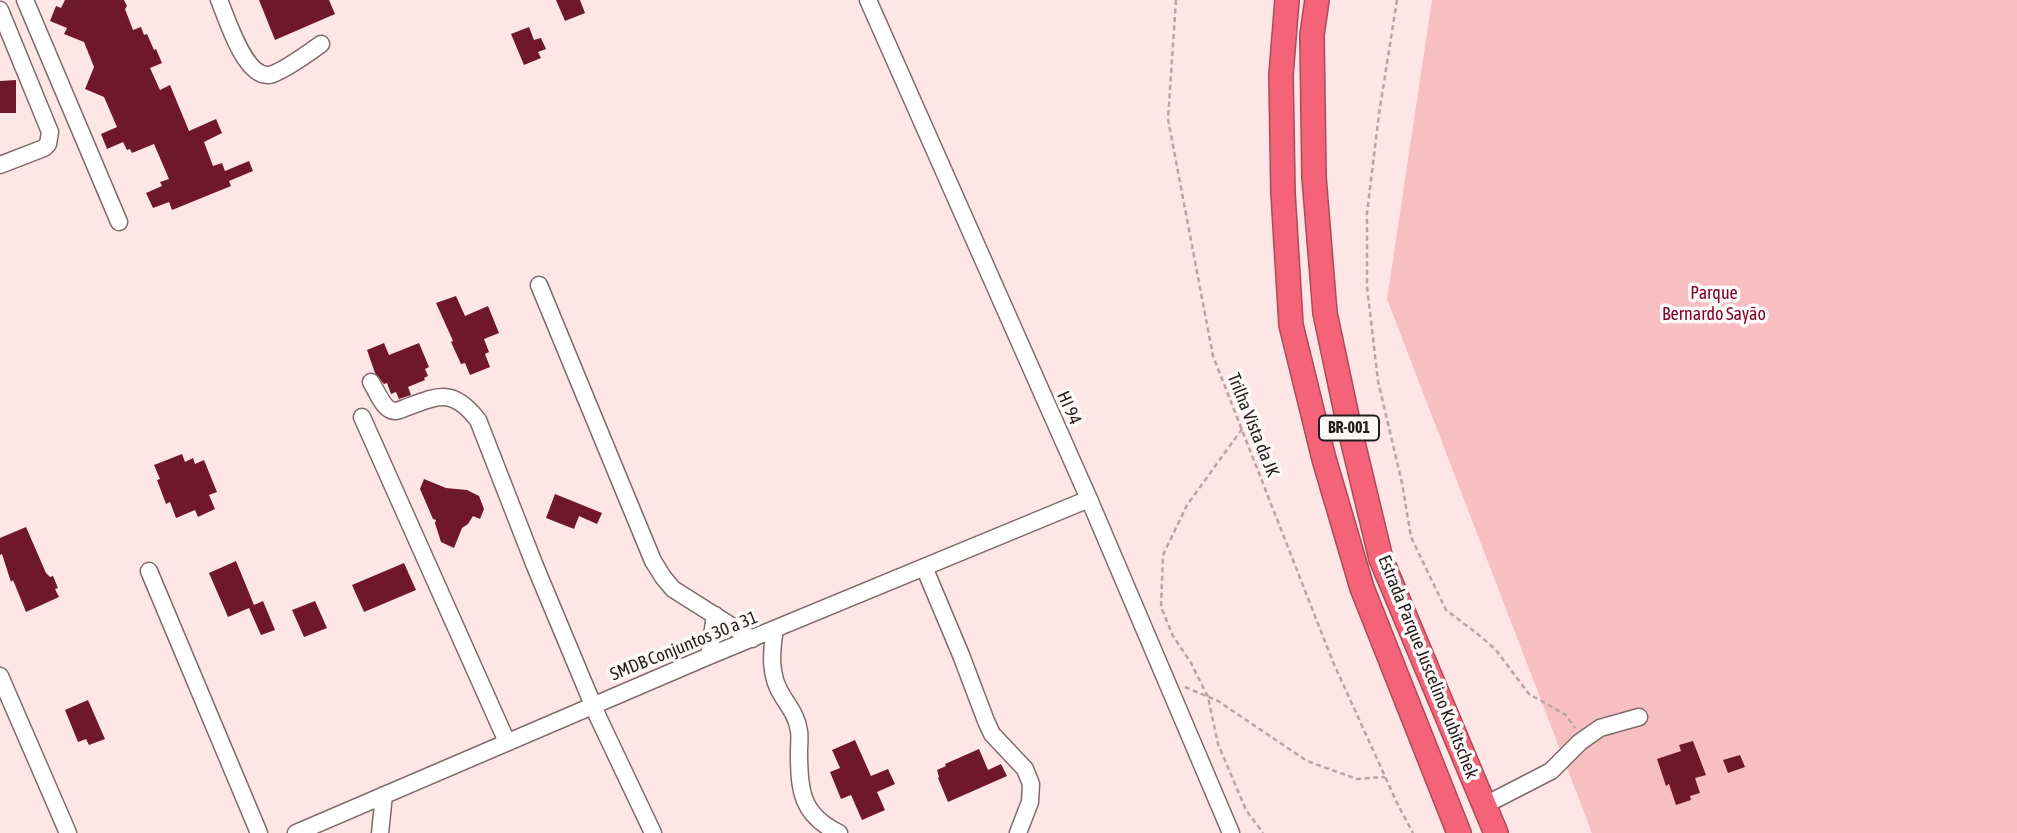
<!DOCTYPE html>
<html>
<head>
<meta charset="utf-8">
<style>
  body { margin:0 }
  canvas { display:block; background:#fee6e7 }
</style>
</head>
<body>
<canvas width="2017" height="833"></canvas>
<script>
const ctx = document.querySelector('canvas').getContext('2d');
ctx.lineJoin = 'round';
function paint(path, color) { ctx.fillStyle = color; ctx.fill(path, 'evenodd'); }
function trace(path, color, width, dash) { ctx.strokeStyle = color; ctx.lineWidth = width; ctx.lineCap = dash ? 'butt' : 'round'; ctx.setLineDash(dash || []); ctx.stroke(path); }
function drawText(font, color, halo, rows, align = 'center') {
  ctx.font = font + ' "Asap Condensed",sans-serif'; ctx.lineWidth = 7; ctx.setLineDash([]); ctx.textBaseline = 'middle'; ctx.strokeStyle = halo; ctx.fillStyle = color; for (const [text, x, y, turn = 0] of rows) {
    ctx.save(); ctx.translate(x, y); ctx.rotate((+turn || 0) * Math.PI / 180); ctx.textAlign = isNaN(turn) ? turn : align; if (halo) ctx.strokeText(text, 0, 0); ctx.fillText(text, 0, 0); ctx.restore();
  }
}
paint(new Path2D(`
  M1432 0H2017V833H1592L1387 299Z`), '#f8bfc2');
paint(new Path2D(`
  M65 0H124L127 6 125 9 133 30 141 27 144 35 147 34 154 50 156 49 162 63 150 68 160 90 170 85 189 131 216 119 222 133 204 142 213 166 222 163 225 171 249 161 253 171 229 181 231 186 172 210 169 202 153 208 146 193 162 186 160 182 169 179 154 144 132 153 130 149 127 150 123 142 107 149 101 134 117 127 104 97 85 89 94 67 84 42 64 34 67 28 50 21 56 6 61 8Z
  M259 0H329L335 14 275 40Z
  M556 0H580L585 13 565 21Z
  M529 27 534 40 541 38 546 49 538 52 541 58 524 65 511 34Z
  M16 80V113H0V81Z
  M456 296 465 316 488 306 499 333 484 339 489 352 485 354 490 367 470 375 465 363 461 364 451 342 453 341 436 303Z
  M384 343 389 355 419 343 429 367 425 369 428 376 424 378 425 380 408 387 411 395 399 399 396 392 391 394 387 383 384 384 375 373 367 350Z
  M182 454 185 462 193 458 195 464 204 460 217 492 209 495 215 509 198 517 195 510 176 518 170 502 166 504 157 480 160 479 154 465Z
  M424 479 446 488 467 490 479 496 484 509 480 519 473 516 468 524 462 528 454 548 441 542 435 523 436 520 433 519 420 489Z
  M555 494 602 513 597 524 579 516 574 529 546 518Z
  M26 527 46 573 50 577 53 576 58 588 55 589 59 597 26 612 13 580 11 582 2 554 0 555V538Z
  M236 561 254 605 263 601 275 630 261 635 249 608 228 617 209 573Z
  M404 563 416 590 364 612 352 585Z
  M315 601 327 628 304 637 292 610Z
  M88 700 105 739 89 745 86 739 78 742 65 710Z
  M855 740 871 776 888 769 895 784 877 792 885 810 862 820 851 795 841 799 830 772 840 768 832 750Z
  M1693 741 1706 775 1695 778 1700 793 1690 796 1691 800 1676 805 1669 784 1666 786 1657 759 1681 751 1679 745Z
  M979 749 988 770 1001 764 1007 776 948 802 938 778 939 777 937 770 946 766 945 764Z
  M1740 755 1745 767 1728 773 1723 760Z`), '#6e1829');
const minor = new Path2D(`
  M25 0 119 222
  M219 0C227 18 244 77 269 75 281 73 310 52 321 44
  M868 0 1089 499 1231 833
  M0 10 50 132 48 144 44 148 0 165
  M539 285 653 561 663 577 673 589 752 639
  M371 382C376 390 382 405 389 409 395 413 399 410 405 408 439 395 453 388 478 420L535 566 598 717 653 833
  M362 417 507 742
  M924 567 961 655 986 721 992 734 1025 769 1031 784 1030 802 1018 833
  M149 571 259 833
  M775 629C771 653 769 676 783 697 790 708 797 717 799 731 800 738 799 745 799 752 799 790 801 815 839 833
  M709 656 715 615
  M0 676 68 833
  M1485 805 1551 771 1580 742 1600 728 1639 717
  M296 833 709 656 1089 499
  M380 833 384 795`);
const highway = new Path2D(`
  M1287 0 1281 75 1283 193 1291 325 1324 459 1362 588 1459 833
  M1317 0 1312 35 1314 177 1325 313 1349 426 1381 559 1496 833`);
trace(minor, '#806b6c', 19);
trace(highway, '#ac4a58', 26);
trace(new Path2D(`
  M1176 0 1168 119 1213 356 1333 662 1398 805 1413 833
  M1397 0 1379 114 1367 213V287L1378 381 1402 483 1411 537 1446 610 1479 635 1496 650 1529 694 1566 715 1575 728
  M1242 429 1187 505 1163 555 1161 607 1173 636 1191 663 1208 697 1218 744 1246 810 1263 833
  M1185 687 1218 701 1307 761 1357 779 1385 777`), '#b7a4a5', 2.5, [5, 3.5]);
trace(minor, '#fff', 16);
trace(highway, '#f46378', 23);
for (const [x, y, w] of [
  [1349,428,60]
]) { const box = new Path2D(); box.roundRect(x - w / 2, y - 12.5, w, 25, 5); ctx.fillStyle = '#fef9f9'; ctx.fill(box); trace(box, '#251d1d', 2); }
drawText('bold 16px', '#251d1d', null, [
  ["BR-001",1349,428]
]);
drawText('18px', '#800629', '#fef9f9', [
  ["Parque",1714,293],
  ["Bernardo Sayão",1714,314]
]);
drawText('18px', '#251d1d', '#fef9f9', [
  ["HI 94",1069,408,66],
  ["Trilha Vista da JK",1253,425,68],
  ["SMDB Conjuntos 30 a 31",684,646,-22],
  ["Estrada Parque Juscelino Kubitschek",1428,667,68]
]);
</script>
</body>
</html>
